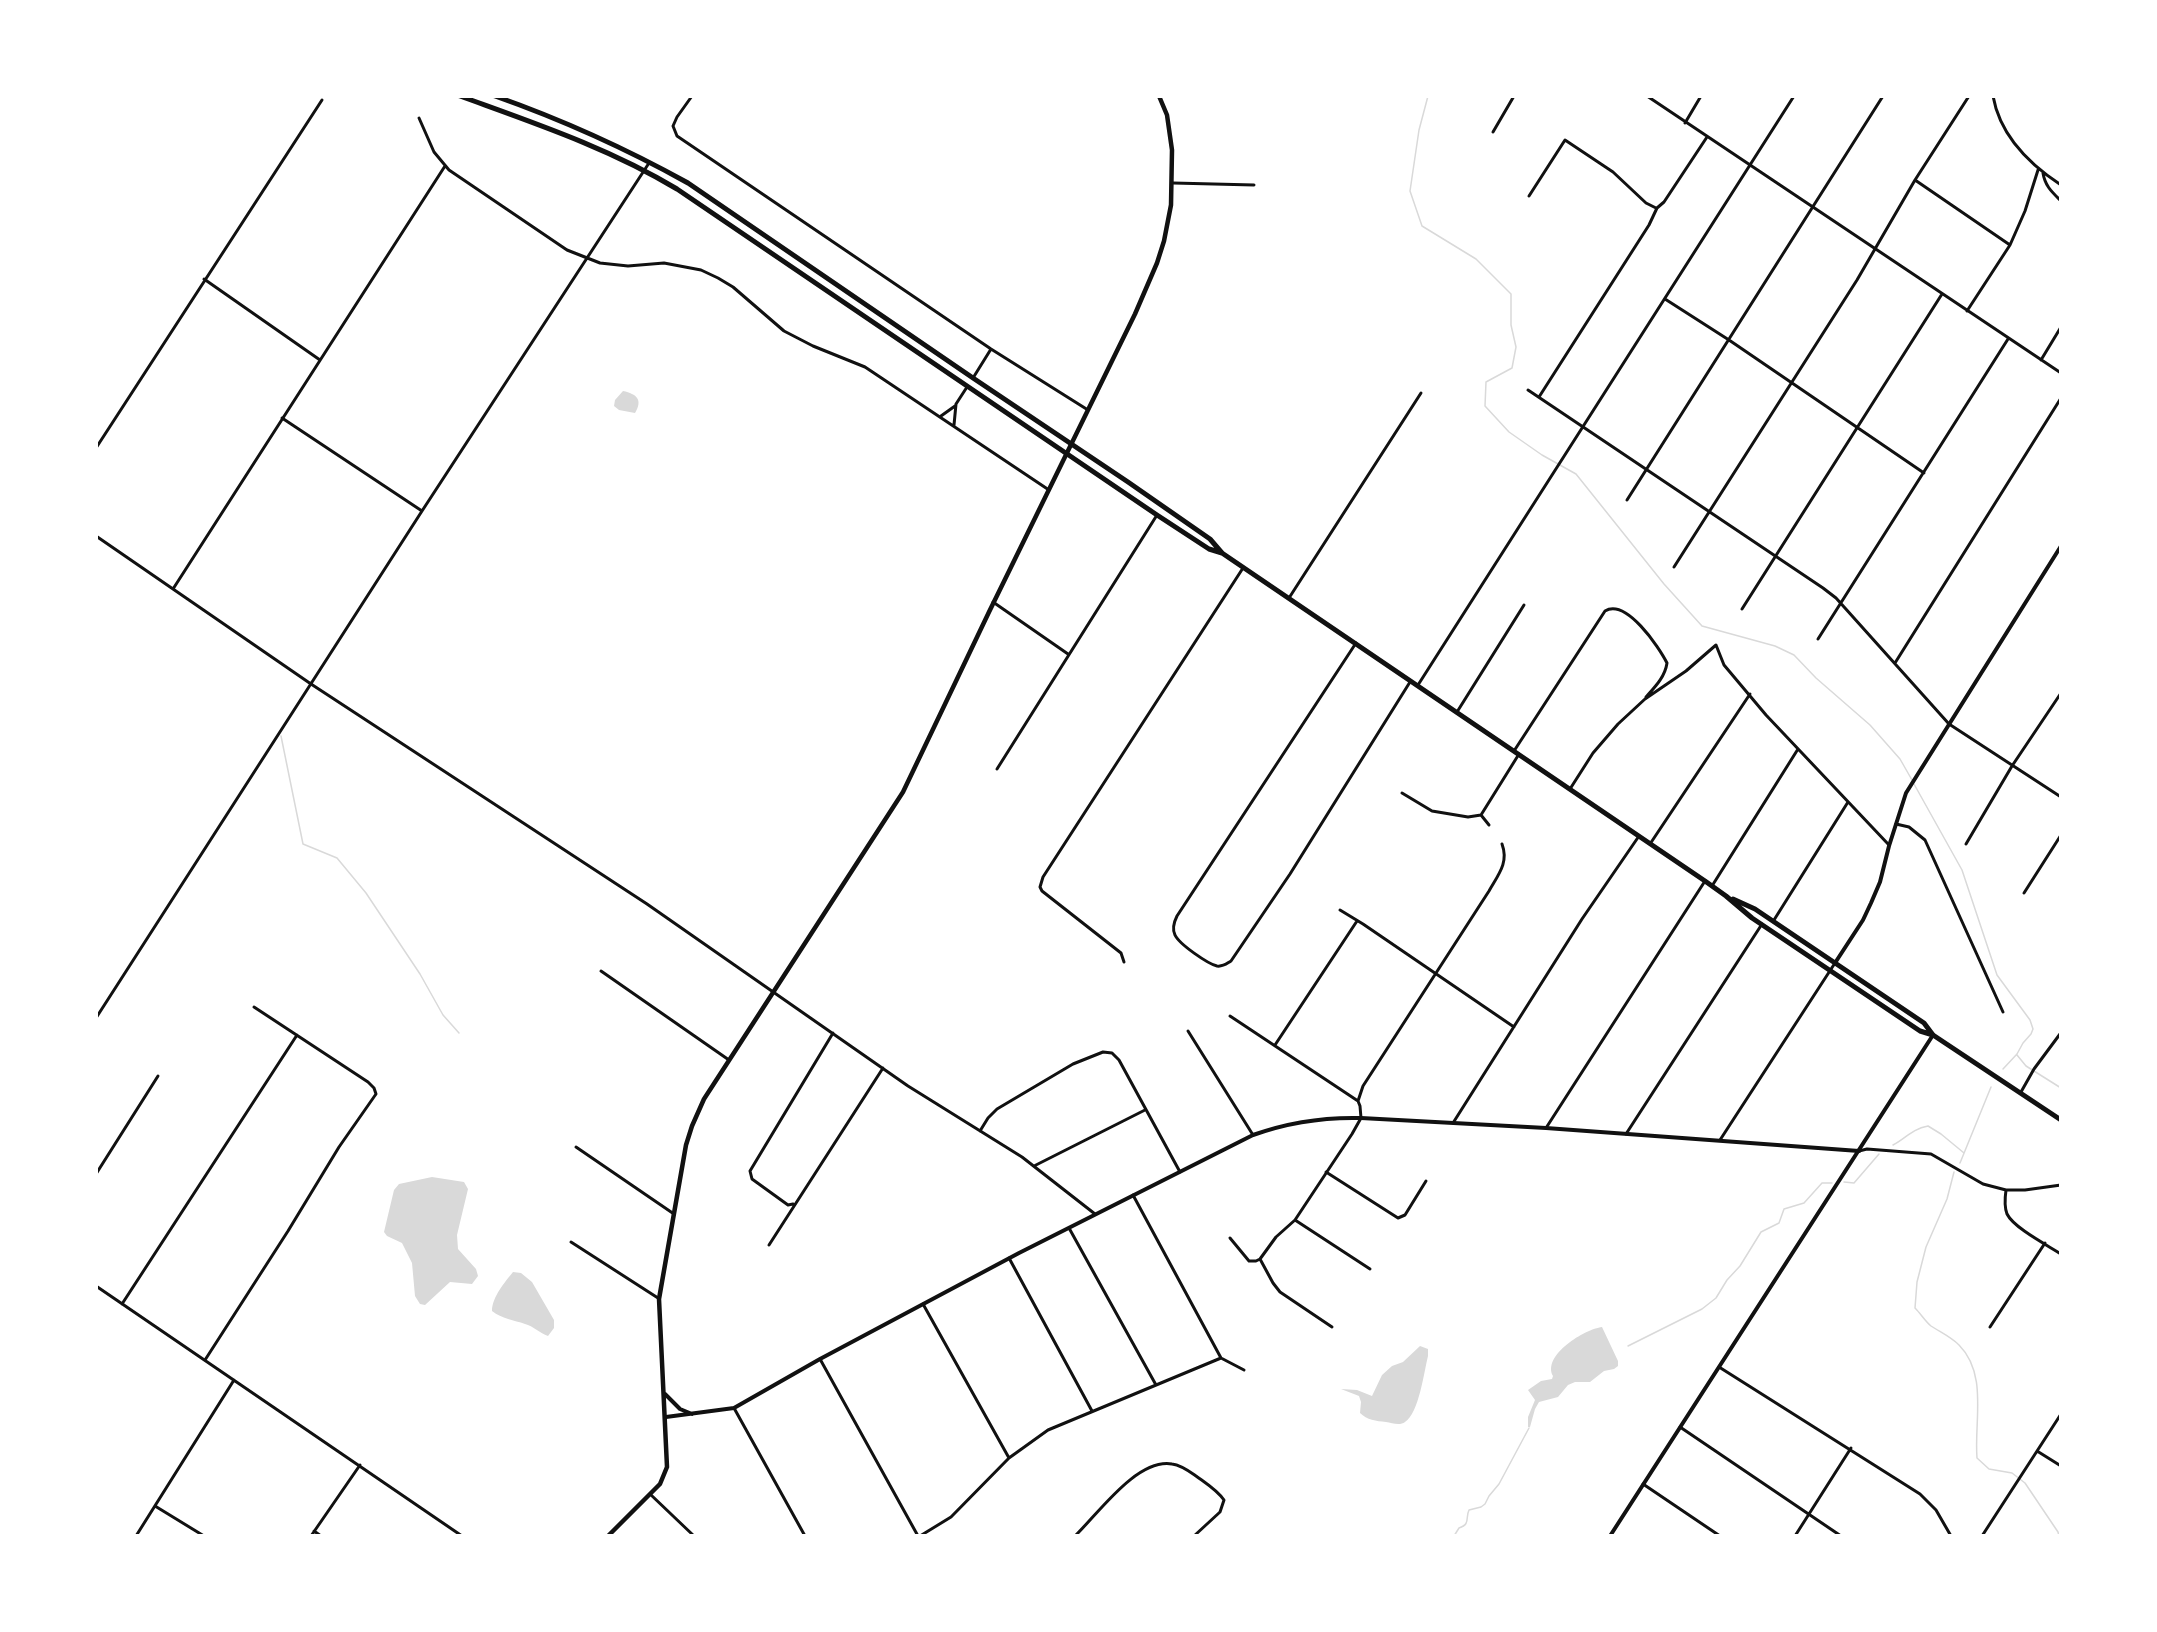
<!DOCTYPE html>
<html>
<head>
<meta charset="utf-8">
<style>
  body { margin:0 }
  #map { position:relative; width:2157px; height:1632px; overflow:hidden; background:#fff; font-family:Lato,sans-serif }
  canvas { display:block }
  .frame { position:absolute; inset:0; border:98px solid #fff; pointer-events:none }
</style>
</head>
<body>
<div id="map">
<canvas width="2157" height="1632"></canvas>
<div class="frame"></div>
</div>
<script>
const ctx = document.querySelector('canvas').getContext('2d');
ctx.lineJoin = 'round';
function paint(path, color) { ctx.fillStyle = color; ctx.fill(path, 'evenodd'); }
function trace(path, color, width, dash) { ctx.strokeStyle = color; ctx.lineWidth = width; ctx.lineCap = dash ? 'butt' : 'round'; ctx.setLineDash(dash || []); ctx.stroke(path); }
paint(new Path2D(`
  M623 391C637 394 643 400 635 413L619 410 614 406 615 400Z
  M432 1177 464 1182 468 1189 457 1235 458 1249 476 1269 478 1276 472 1284 450 1282 425 1305 420 1304 415 1296 412 1263 402 1243 387 1236 384 1232 394 1190 399 1184Z
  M513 1272 521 1273 532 1282 554 1320V1328L548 1336C540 1333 533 1326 525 1324 514 1320 502 1319 492 1311 492 1297 505 1282 513 1272Z
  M1602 1327 1618 1361V1366L1614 1369 1604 1371 1590 1382H1575L1568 1385 1558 1397 1539 1402 1535 1409 1530 1427H1528V1417L1535 1400 1528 1390 1541 1381 1552 1379 1553 1376C1542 1355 1585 1329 1602 1327Z
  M1420 1346 1428 1349V1356C1424 1372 1419 1413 1405 1422 1400 1426 1392 1423 1386 1422 1376 1421 1367 1420 1360 1413L1361 1402 1359 1396 1341 1389 1357 1390 1372 1396 1382 1375 1392 1366 1403 1362Z`), '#d9d9d9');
trace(new Path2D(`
  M1428 96 1419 130 1410 191 1422 226 1476 259 1511 294V325L1516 347 1512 368 1486 382 1485 406 1509 432 1542 455 1576 474 1664 584 1702 626 1775 646 1794 655 1816 678 1870 725 1900 759 1912 780
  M281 736 303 844 337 858 366 893 420 974 443 1015 459 1033
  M1914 784 1962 870 1997 975 2030 1020 2033 1029 2031 1034 2023 1043 2017 1054 2003 1069
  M2017 1055 2026 1066 2061 1088
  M1893 1145C1906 1138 1912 1129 1928 1126L1941 1134 1964 1153
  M1960 1163 1991 1087
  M1954 1172 1947 1199 1926 1247 1917 1282 1915 1308C1921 1314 1925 1321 1931 1326 1940 1332 1951 1337 1959 1345 1988 1374 1974 1421 1977 1458L1989 1469 2012 1473 2025 1483 2058 1532 2059 1536
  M1844 1182 1854 1183 1879 1154
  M1628 1346 1702 1309 1716 1298 1727 1280 1740 1266 1761 1232 1779 1223 1784 1209 1804 1203 1822 1183H1832
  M1454 1536 1459 1528C1471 1524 1465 1518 1469 1510L1481 1507 1485 1504 1489 1496 1499 1484 1529 1428`), '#d9d9d9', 1.5);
trace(new Path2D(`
  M692 96 677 117 673 126 677 136 991 349 1088 410
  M1647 96 2061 373
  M1993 96C2000 136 2029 164 2061 185
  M419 118 434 152 449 170 567 250 600 263 628 266 664 263 701 270 718 278 733 287 784 331 813 346 865 367 1049 490
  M1685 123 1701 96
  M1493 132 1514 96
  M2043 173C2045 186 2052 192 2061 201
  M1915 180 2010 245
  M1173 183 1254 185
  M1529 196 1565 140 1613 172 1646 203 1656 208
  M204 279 320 360
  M1665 299 1729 340 1924 473
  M1967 311 2010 245 2025 211 2038 170
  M2041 360 2061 327
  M973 378 991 349
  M1528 390 1823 588 1836 598 1949 724 2061 797
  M1539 397 1649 225 1657 208 1664 202 1707 137
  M941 416 955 406
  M282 418 422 511
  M954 425 956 404 967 387
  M96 448 322 100
  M1627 500 1883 96
  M96 536 311 684 647 904 908 1086 1022 1157 1095 1214
  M1674 567 1857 280 1915 180 1969 96
  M173 589 445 166
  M1289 598 1421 393
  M993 602 1068 654
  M1742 609 1942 294
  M1818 639 2008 339
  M1356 643 1177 916C1174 922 1172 929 1175 935 1179 944 1208 964 1217 966 1223 967 1226 964 1231 961L1290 874 1410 682
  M1895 663 2061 398
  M1418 685 1794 96
  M1457 712 1524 605
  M1514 751 1605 611C1626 598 1659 647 1667 663 1665 677 1655 687 1646 697
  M997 769 1157 515
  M1570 789 1593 753 1618 724 1645 699 1686 671 1716 645 1724 665 1766 715 1889 845
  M1402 793 1432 811 1468 817 1481 815
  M1481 815 1519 754
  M1481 815 1489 825
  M1896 824 1909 827 1925 840 2003 1012
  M1650 844 1750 694
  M1966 844 2012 766 2061 693
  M1712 886 1798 749
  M2024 893 2061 835
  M1340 910 1363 924 1514 1027
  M1774 920 1848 802
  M1124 962 1121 953 1042 891 1040 887 1043 877 1243 568
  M601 971 729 1060
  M1230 1016 1358 1101
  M96 1018 422 511 649 163
  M1188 1031 1253 1135
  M1275 1045 1357 921
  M2021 1092 2034 1069 2060 1034
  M1453 1123 1582 919 1639 836
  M1546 1128 1705 881
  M980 1131 988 1118 997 1109 1073 1064 1103 1052 1112 1053 1119 1060 1180 1172
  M1626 1134 1762 924
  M1720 1140 1835 963
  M576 1147 674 1214
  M1859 1151 1867 1149 1931 1154 1983 1184 2006 1190H2025L2061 1185
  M1034 1166 1145 1110
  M1326 1172 1398 1218 1405 1215 1426 1181
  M96 1174 158 1076
  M2006 1190C2005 1197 2004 1206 2007 1214 2014 1228 2047 1245 2061 1254
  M1133 1195 1221 1358 1244 1370
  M793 1204 788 1205 752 1179 750 1171 833 1033
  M1295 1220 1370 1269
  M1069 1228 1156 1385
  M1230 1238 1249 1261H1256L1260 1259
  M571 1242 658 1298
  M769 1245 883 1068
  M1009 1258 1092 1411
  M1260 1259 1276 1237 1295 1220 1352 1134 1361 1118 1360 1106 1358 1101 1363 1086 1489 891C1498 875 1509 863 1502 844
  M1260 1259 1273 1283 1280 1292 1332 1327
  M96 1286 462 1536
  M122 1304 297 1035
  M923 1304 1009 1458
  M1990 1327 2045 1243
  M820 1359 918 1536
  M205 1360 288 1231 339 1147 376 1094 374 1088 368 1082 254 1007
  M1719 1367 1920 1494 1936 1510 1951 1536
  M734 1408 805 1536
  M1680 1427 1841 1536
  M2037 1451 2061 1466
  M1643 1484 1720 1536
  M650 1494 694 1536
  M155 1506 204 1536
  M314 1531 321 1536
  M136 1536 234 1380
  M311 1536 360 1465
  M920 1536 951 1517 1009 1458 1048 1430 1221 1358
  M1075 1536C1098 1514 1137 1458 1172 1464 1181 1465 1189 1471 1196 1476 1207 1484 1217 1490 1224 1500L1220 1512 1194 1536
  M1795 1536 1851 1448
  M1982 1536 2061 1414`), '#111', 3);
trace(new Path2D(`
  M1835 963 1863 920 1871 903 1880 882 1889 846 1906 793 2061 546
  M665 1394 680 1409 692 1414
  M666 1417 734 1408 820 1359 1019 1253 1253 1135C1289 1122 1322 1117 1361 1118L1546 1128 1859 1151
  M1610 1536 1933 1035`), '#111', 4);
trace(new Path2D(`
  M608 1536 660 1484 667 1467 659 1299 686 1145 692 1126 704 1099 903 792 989 612 1135 314 1157 263 1164 241 1171 205 1172 150 1167 115 1159 96`), '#111', 4.5);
trace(new Path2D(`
  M460 96C534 123 609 148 677 189L1157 515 1209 549 1222 553
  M495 96C563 120 625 148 688 183L973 378 1128 482 1210 539 1222 553 1705 881 1726 896 1752 918 1920 1031 1933 1035
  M1733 899 1755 909 1924 1023 1933 1035 2061 1120`), '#111', 5);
</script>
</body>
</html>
